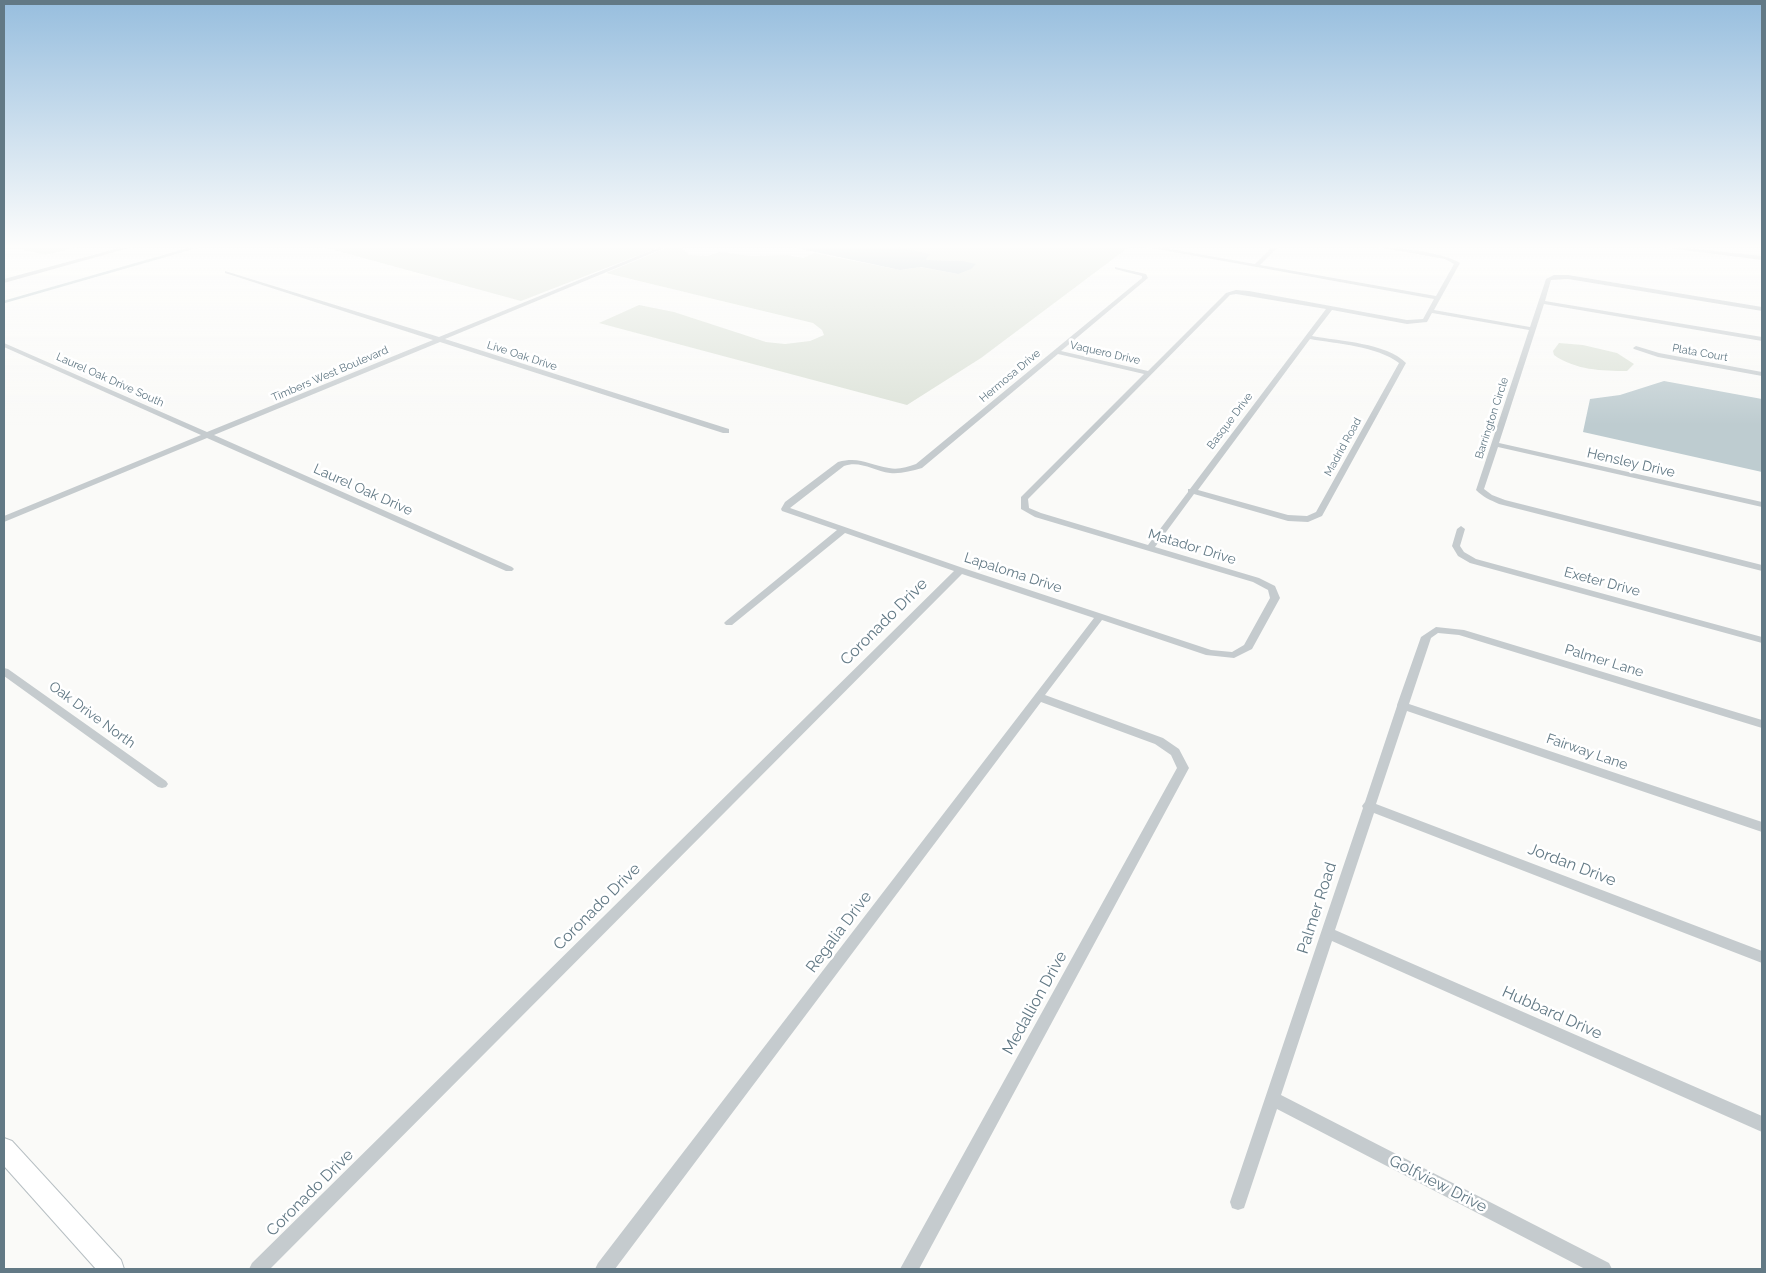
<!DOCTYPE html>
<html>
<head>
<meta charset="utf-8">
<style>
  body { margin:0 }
  #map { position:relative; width:1766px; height:1273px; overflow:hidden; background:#fafaf8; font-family:Raleway,sans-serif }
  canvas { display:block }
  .frame { position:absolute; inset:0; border:5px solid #627985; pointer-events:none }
</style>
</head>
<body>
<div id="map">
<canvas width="1766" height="1273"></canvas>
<div class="frame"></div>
</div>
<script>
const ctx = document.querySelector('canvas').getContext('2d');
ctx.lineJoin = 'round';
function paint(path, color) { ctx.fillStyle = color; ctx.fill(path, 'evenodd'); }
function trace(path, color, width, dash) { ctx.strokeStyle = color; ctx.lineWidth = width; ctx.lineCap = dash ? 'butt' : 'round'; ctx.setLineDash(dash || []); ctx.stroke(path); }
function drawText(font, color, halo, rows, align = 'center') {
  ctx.font = font + ' Raleway,sans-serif'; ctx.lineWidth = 5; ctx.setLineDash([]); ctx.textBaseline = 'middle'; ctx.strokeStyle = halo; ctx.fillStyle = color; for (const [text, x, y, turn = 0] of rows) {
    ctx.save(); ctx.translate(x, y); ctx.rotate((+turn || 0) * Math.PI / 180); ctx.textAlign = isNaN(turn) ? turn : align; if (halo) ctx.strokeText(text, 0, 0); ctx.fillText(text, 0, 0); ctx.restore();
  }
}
paint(new Path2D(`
  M4 247H76L46 255 20 249H4Z
  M323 247H660L521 301Z
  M669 247H683V250L690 255 707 256 720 252 751 256 787 255 803 258 814 253 900 270 920 267 958 274 963 261 929 260 926 259 931 254 897 247H1129L981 358 907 405 599 323 639 305 674 312 766 342 785 344 810 341 824 335 822 330 813 323 606 273Z
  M1559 343 1583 345 1617 353 1634 364 1627 371C1602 371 1575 370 1554 355L1553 351Z`), '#dce2d8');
paint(new Path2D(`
  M792 247H897L931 254 926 259 929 260 963 261 976 264 971 269 958 274 921 267 900 270Z
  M1664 381 1762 399V472L1583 432 1590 399 1620 395Z`), '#beccd0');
trace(new Path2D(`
  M4 302 196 247`), '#beccd0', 2.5);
const secondary = new Path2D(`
  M4 1138 12 1141 121 1260 124 1269H96L4 1166Z`);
trace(secondary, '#b7bfc3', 2);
paint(new Path2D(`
  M123 247H132L4 283V279Z
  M660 247H667L445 339 729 429V433H723L440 342 214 435 512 567 514 569 512 571H506L207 438 4 522V516L201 435 4 347V343L207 432 433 340 225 273V271L439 337Z
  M1146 247H1158L1255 264 1272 247H1278L1260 265 1436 296 1454 264 1445 259 1378 247C1397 247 1445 253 1460 263L1434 310 1530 327 1546 279 1554 275H1568L1762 307V311L1568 279 1551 280 1545 301 1762 337V341L1544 304 1499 443 1762 502V507L1498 447 1484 489 1492 495 1505 500 1762 565V571L1499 504C1490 500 1483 497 1476 490L1529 330 1432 313 1427 322 1407 324 1332 310 1312 336C1339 341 1387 343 1406 363L1322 516 1308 522 1288 521 1194 494 1155 547 1259 578 1275 586 1280 598 1252 649 1234 658 1206 655 1102 620 1045 695 1163 738 1179 749 1189 768 919 1269H900L1177 768 1171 755 1155 744 1041 702 615 1269H595L598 1263 1094 618 962 574 270 1269H249L252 1263 954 571 845 533 732 625H726L724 623 726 621 837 530 782 511 781 509 785 502 838 462C860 456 869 465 889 468 898 470 907 467 916 464L1142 278V276L1115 269V267L1146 274 1148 278 1061 351 1148 371 1226 293 1236 290 1249 291 1407 320 1423 319 1434 299ZM1236 294 1326 309 1190 489H1188V492L1148 545 1041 513 1029 508 1028 499 1230 295ZM1310 339C1337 344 1377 346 1399 363L1316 512 1307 516 1288 515 1198 490ZM1058 354 1144 374 1021 497V509L1035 517 1253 582 1268 590 1270 598 1244 645 1232 652 1211 650 963 568 790 508 844 466C860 460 874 471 890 473 901 474 911 471 922 468Z
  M1660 247H1677L1762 256V260Z
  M1636 346 1659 353 1762 372V376L1658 357 1634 349 1633 348Z
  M1461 526 1465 529 1460 546 1464 552 1476 559 1762 637V643L1470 563 1458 556 1452 546 1457 529Z
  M1436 627 1464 630 1762 720V728L1459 635 1438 633 1431 638 1409 704 1762 822V832L1407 711 1376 804 1762 951V963L1374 813 1335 930 1762 1116V1132L1332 941 1281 1095 1609 1263 1612 1269H1585L1277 1109 1244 1208 1238 1210 1232 1208 1230 1202 1363 808 1362 806 1365 802 1397 706V705L1421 637Z
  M4 668 8 669 166 781 168 784 166 787 162 788 158 787 4 676Z`), '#c5cbce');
paint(secondary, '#fff');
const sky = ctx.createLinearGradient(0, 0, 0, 425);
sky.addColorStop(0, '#97bede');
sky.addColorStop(0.58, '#fdfdfc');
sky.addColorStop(1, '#fdfdfc00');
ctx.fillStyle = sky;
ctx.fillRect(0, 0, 1766, 425);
drawText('11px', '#627985', '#fff', [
  ["Vaquero Drive",1105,353,13],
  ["Plata Court",1700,353,10],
  ["Live Oak Drive",522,356,18],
  ["Timbers West Boulevard",330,374,-23],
  ["Hermosa Drive",1010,376,-40],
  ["Laurel Oak Drive South",110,380,24],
  ["Barrington Circle",1492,418,-72],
  ["Basque Drive",1230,421,-53],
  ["Madrid Road",1343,447,-61]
]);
drawText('14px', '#627985', '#fff', [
  ["Hensley Drive",1631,463,13],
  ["Laurel Oak Drive",363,490,24],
  ["Matador Drive",1192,547,17],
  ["Lapaloma Drive",1013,573,18],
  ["Exeter Drive",1602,582,15],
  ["Palmer Lane",1604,661,17],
  ["Oak Drive North",92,715,36],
  ["Fairway Lane",1587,752,19]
]);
drawText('16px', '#627985', '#fff', [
  ["Coronado Drive",884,622,-45],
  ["Jordan Drive",1572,865,21],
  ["Coronado Drive",597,907,-45],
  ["Palmer Road",1317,908,-72],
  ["Regalia Drive",839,932,-53],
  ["Medallion Drive",1035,1003,-61],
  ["Hubbard Drive",1552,1013,24],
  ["Golfview Drive",1438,1184,27],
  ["Coronado Drive",310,1193,-45]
]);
</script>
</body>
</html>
